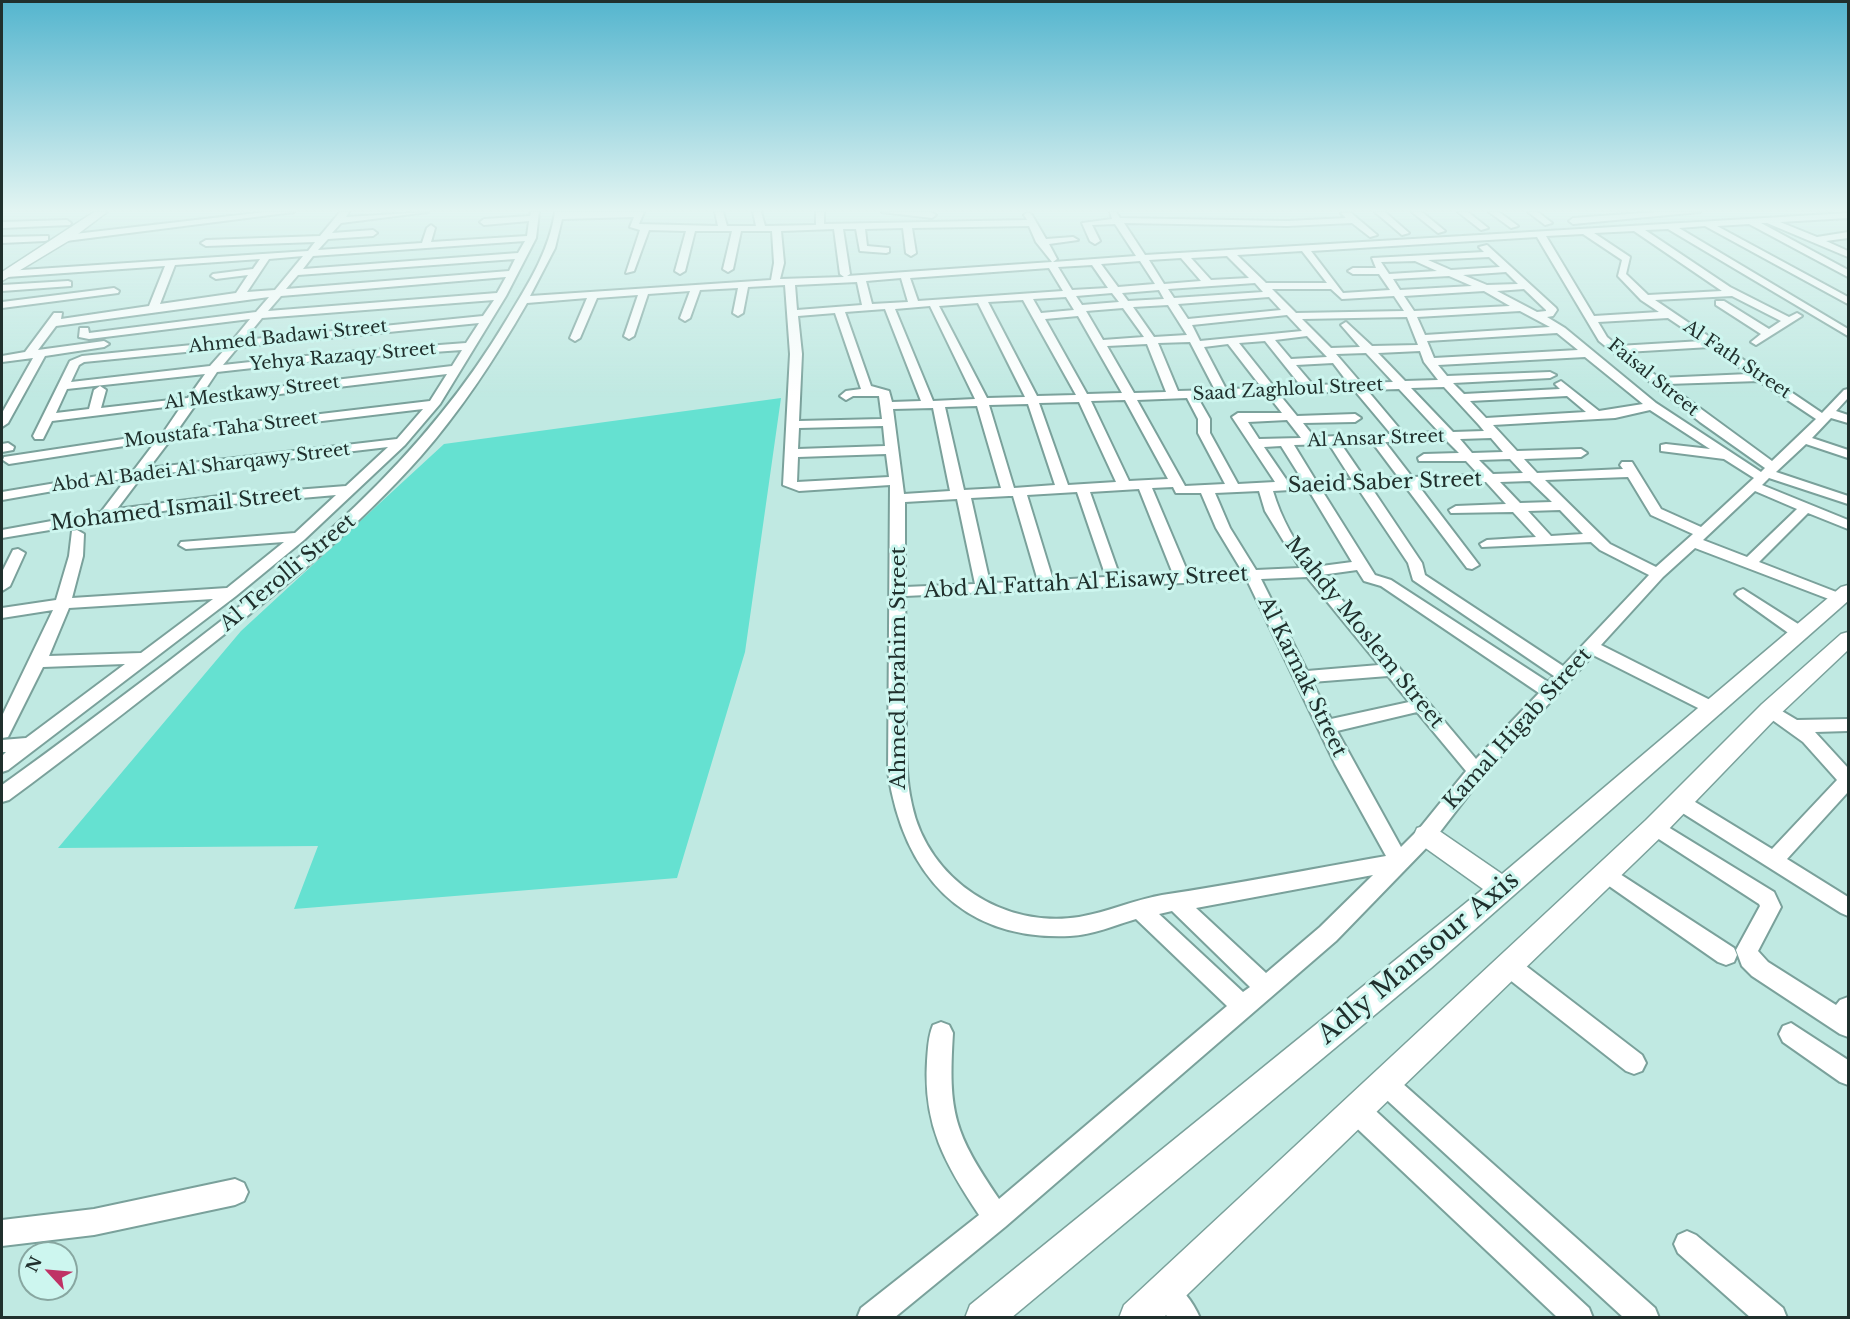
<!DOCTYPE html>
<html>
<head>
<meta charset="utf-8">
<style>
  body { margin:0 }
  #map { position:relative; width:1850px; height:1319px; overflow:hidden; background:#c0e9e2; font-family:"Libre Baskerville",serif }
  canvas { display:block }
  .frame { position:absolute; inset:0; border:3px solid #20302d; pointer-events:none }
  .north { position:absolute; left:18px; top:1241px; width:60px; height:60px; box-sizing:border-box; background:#cdf6ef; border:2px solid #88a7a1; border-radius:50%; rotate:296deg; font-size:16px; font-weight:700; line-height:24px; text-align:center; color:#20302d }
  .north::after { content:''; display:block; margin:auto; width:21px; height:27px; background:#bf3265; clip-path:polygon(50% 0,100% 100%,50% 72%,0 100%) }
</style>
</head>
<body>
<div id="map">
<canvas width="1850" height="1319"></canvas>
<div class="frame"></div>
<div class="north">N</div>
</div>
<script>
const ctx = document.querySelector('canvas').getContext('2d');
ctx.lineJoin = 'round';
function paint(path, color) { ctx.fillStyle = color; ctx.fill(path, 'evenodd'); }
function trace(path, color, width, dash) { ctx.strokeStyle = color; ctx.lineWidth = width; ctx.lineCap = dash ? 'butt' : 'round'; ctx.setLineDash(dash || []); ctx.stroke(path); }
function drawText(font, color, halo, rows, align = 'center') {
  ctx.font = font + ' "Libre Baskerville",serif'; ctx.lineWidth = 6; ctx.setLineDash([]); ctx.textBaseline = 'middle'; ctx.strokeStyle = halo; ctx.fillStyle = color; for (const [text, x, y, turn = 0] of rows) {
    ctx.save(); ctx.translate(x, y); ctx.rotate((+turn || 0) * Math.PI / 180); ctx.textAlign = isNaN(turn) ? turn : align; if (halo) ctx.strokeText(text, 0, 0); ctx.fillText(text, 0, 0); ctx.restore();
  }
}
paint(new Path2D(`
  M781 398 745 652 677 878 294 909 318 846 58 848 241 631 444 444Z`), '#65e1d1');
const minor = new Path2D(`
  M265 212H294L66 241 61 238 66 235Z
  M340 212H349L346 217 428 212 341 223 332 233 373 230 377 233 373 236 328 239 318 250 422 243 427 228 431 225 435 228 431 242 527 236 529 221 484 225 480 222 484 219 530 216 531 212H539L536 238 506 296 440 404 405 445 304 540 236 596 8 770 2 772V756L6 752H2V740L26 738 125 664 43 667 8 737 2 738V716L53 610 2 618V608L56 600 69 556 72 531 77 530 84 534 83 556 72 598 227 588 284 542 186 549 179 545 181 542 295 533 336 495 175 509 2 538V530L101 512 127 478 2 500V492L134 470 156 441 9 464 3 460 4 457 163 433 182 405 52 421 43 439H35L33 436 70 361 82 356 232 341 250 319 89 339 79 337 80 328H88L89 333 256 312 269 297 56 326 38 350 104 341 109 344 104 347 45 356 8 423 2 427V413L33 358 2 362V356L25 352 54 313H62L61 319 149 306 165 266 7 277 2 274 7 271 308 251 315 242 206 246 201 243 206 240 320 236ZM525 241 518 253 303 269 313 256ZM303 256 275 290 247 292 269 259ZM260 259 253 269 213 274 211 276 216 279 248 275 236 293 160 304 175 265ZM515 259 509 271 286 289 298 275ZM506 277 497 293 268 311 281 296ZM494 300 483 316 244 340 262 318ZM479 323 466 343 333 353 223 365 238 347ZM226 348 210 366 71 382 79 365 84 362ZM462 350 452 366 201 396 217 372 333 359ZM205 374 188 398 101 408 106 390 100 386 94 390 89 409 56 413 67 389ZM447 374 430 401 177 431 196 404ZM423 409 397 439 149 468 171 439ZM388 447 346 486 219 496 117 509 142 476ZM213 599 141 653 49 656 69 608Z
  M555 212H644L639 224 718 226 715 212H723L727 226H756L753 212H761L765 226 816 225V212H824V224L1027 220 1024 215 1028 212 1032 215 1046 239 1073 237 1078 240 1049 244 1057 259 1053 262 1136 256 1115 224 1092 225 1100 241 1095 244 1090 241 1082 223 1112 219 1110 212H1116L1120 218 1287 221 1346 218 1341 213 1350 212 1377 235 1370 237 1352 223 1287 226 1124 223 1145 255 1848 213V218L1780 222 1817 237 1848 232V238L1826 241 1848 251V257L1767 223H1761L1848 270V277L1749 224 1717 226 1848 297V304L1705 226 1679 228 1848 329V336L1668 229 1645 230 1730 287 1789 317 1797 313 1802 316 1756 345 1751 342 1761 334 1716 305V301H1724L1769 329 1781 321 1732 296 1655 300 1822 413 1844 390 1848 389V398L1836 411 1848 415V423L1831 418 1812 438 1848 450V458L1806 444 1776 472 1848 496V504L1769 478 1762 485 1848 520V529L1808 513 1759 562 1844 595 1847 598 1839 603 1834 601 1695 548 1663 577 1601 645 1720 705 1723 709 1720 713H1708L1593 655 1483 776 1433 841 1336 941 1005 1227 894 1318H857L861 1308 979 1215C945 1164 923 1125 927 1061 928 1049 928 1037 933 1025L941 1022 949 1025 953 1033C948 1114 954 1132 999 1199L1227 1006 1136 919C1115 925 1093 935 1070 936 961 941 903 873 888 772L890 485 799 491 783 485 790 354 785 285 748 287 743 313 738 316 733 313 738 288 700 290 690 318 685 321 680 318 690 291 648 294 634 336 629 339 624 336 638 295 597 298 580 338 575 341 570 338 587 298 527 303C496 357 462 409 421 456 359 526 286 586 212 644 153 691 93 737 32 783L9 800 2 802V785C58 745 113 703 169 661 300 562 422 462 507 319 527 286 549 252 555 212ZM634 217 630 227 640 230 626 273 634 271 649 230 686 231 675 271 680 274 685 271 695 231H732L723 269 728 272 733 269 741 231H772L774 263 771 280 530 296 555 248 562 219ZM1029 226 1036 242 1052 262 847 276 850 274 843 229H856L860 251 886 253 889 252V248L867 246 865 229 903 228 906 253 911 256 916 253 912 228ZM834 229 840 274 844 277 780 279 784 263 781 231ZM1634 231 1722 291 1648 295 1626 274 1630 257 1594 233ZM1583 234 1622 260 1618 276 1641 300 1659 312 1594 316 1546 236ZM1537 237 1599 341 1700 422 1765 468 1761 472 1656 403 1565 328 1547 317 1553 316 1557 310 1556 308 1487 245 1479 247 1484 252 1372 258 1376 268H1353L1348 271 1353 274H1379L1390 290 1343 293 1311 251ZM1302 251 1327 283H1266L1237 255ZM1227 256 1249 278 1211 280 1191 258ZM1489 257 1500 267 1451 270 1428 260ZM1181 258 1201 281 1164 284 1149 260ZM1140 261 1155 284 1118 287 1101 264ZM1415 261 1437 271 1389 274 1381 262ZM1092 265 1108 288 1072 290 1058 267ZM1049 268 1063 291 918 301 910 278ZM1506 272 1518 284 1487 285 1463 275ZM1449 276 1472 286 1400 290 1393 279ZM901 278 908 302 872 304 866 281ZM857 282 862 305 797 310 795 285ZM1255 283 1263 292 1174 298 1168 289ZM1272 289H1331L1342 299 1394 296 1404 311 1296 313ZM1524 289 1546 310V311L1537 312 1497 291ZM1159 290 1164 299 1128 301 1122 293ZM1484 291 1510 306 1414 311 1404 296ZM1112 293 1119 302 1082 305 1076 296ZM1066 297 1074 310 1041 313 1033 299ZM1269 297 1281 310 1188 319 1178 304ZM1023 300 1076 395 1037 396 988 302ZM978 303 1025 397 987 398 939 306ZM1168 305 1187 335 1154 337 1133 307ZM930 306 975 399 933 401 895 309ZM1123 308 1144 337 1103 340 1086 311ZM885 309 921 401 892 402 889 391 871 386 845 312ZM1520 311 1550 327 1425 335 1417 317ZM835 313 861 389 846 391 840 396 846 400 853 396H879L882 419 799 421 802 354 798 316ZM1287 315 1302 331 1200 341 1192 325ZM1078 316 1122 393 1087 394 1045 319ZM1407 317 1418 345 1372 346 1346 322 1341 325 1360 347 1331 348 1302 319ZM1668 318 1702 341 1618 346 1607 337 1598 322ZM1557 333 1578 350 1434 358 1427 341ZM1307 336 1327 357 1291 359 1275 340ZM1265 341 1301 386 1274 387 1239 343ZM1190 342 1215 390 1178 391 1158 343ZM1147 344 1166 392 1134 393 1107 346ZM1228 344 1262 388 1226 389 1204 347ZM1710 347 1749 374 1659 378 1626 352ZM1420 351 1424 362 1438 380 1405 381 1378 353ZM1366 353 1393 382 1361 383 1336 354ZM1585 357 1643 404 1599 411 1561 381 1555 384 1560 389 1464 394 1453 383 1550 378 1556 375 1550 372 1447 376 1438 365ZM1333 363 1349 384 1313 385 1296 365ZM1759 381 1816 419 1772 461 1667 384ZM1444 387 1479 425 1484 431 1453 432 1411 388ZM1399 389 1439 432 1404 434 1367 390ZM1355 391 1391 434 1314 437 1303 423 1355 422 1361 418 1355 414 1297 416 1279 394ZM1267 394 1282 413H1238L1232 417 1275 482 1238 484 1210 433V419L1198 398ZM1567 396 1586 412 1486 418 1470 401ZM1187 398 1198 419V433L1225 484 1185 486 1137 400ZM1125 400 1168 479 1129 481 1091 401ZM1079 402 1116 482 1068 485 1039 403ZM1028 404 1055 485 1014 488 989 405ZM977 406 1001 488 964 490 945 407ZM933 408 950 491 904 494 893 409ZM1650 410 1710 449 1666 444 1661 445V451L1724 459 1754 478 1701 527 1661 509 1632 462H1622L1620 465 1623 469 1537 473 1524 459 1581 457 1587 453 1581 449 1517 451 1493 425 1615 418ZM1287 420 1301 438 1259 439 1248 422ZM883 426 885 446 798 449 799 428ZM1491 438 1503 452 1472 453 1460 439ZM1446 440 1459 453 1424 454 1418 458 1419 461H1466L1479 475 1412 477 1385 442ZM1372 442 1399 478 1365 479 1341 444ZM1329 444 1352 480 1316 481 1294 445ZM1281 446 1303 481 1288 482 1264 447ZM886 454 889 477 797 482 798 457ZM1510 459 1523 473 1493 474 1479 460ZM1628 477 1651 515 1693 534 1656 567 1610 544 1545 480ZM1530 481 1552 502 1520 503 1500 482ZM1486 482 1506 504 1456 506 1449 510 1451 513 1513 512 1536 537 1487 540 1480 544 1482 547 1591 542 1600 550 1649 575 1563 666 1425 575 1422 563 1371 487 1405 486 1467 568 1472 569 1479 565 1418 485ZM1173 487 1176 493H1201L1216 528 1242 571 1188 573 1152 488ZM1357 487 1408 563 1413 580 1554 676 1548 682 1391 580 1375 575 1321 489ZM1139 489 1173 574 1120 577 1090 492ZM1308 489 1352 562 1314 567C1296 545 1281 518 1273 491ZM1259 491 1265 511 1300 568 1256 570 1230 528 1215 493ZM1755 491 1797 509 1747 557 1703 540ZM1077 492 1106 577 1053 580 1027 495ZM1009 496H1013L1038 581 990 583 971 498ZM957 499 975 584 905 587V502ZM1560 510 1583 534 1551 536 1528 511ZM1357 570 1364 581 1381 586 1539 693 1476 759 1321 575ZM1307 577 1379 665 1307 671 1261 579ZM1247 580 1335 764 1386 856C1311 869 1237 884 1162 895 1134 900 1108 912 1079 917 1004 929 928 880 912 805 905 775 906 745 906 714 906 675 906 636 905 596ZM1388 676 1409 702 1331 719 1312 682ZM1417 712 1466 771 1419 829 1401 847 1337 731ZM1373 875 1320 927 1266 973 1196 908ZM1172 911 1250 987 1243 992 1159 914Z
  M882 212H931L936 215 932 218Z
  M1375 212H1385L1409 233 1402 235Z
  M1412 212H1422L1445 231 1438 233Z
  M1458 212H1468L1488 228 1481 230Z
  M1489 212H1499L1518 226 1511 228Z
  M1528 212H1538L1552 223 1545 225Z
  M1656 212H1700L1573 224 1569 221 1573 218Z
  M67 220 71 223 70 225 2 228V222Z
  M48 236V240L45 241 2 243V237Z
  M68 281 71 282V286L2 291V285Z
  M114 288 119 291 118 293 2 308V302Z
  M8 443 14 447 13 450 2 452V444Z
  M18 549 25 553 10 586 2 591V572L13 550Z
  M1743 589 1806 629 1808 633 1806 637H1794L1738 597 1735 594 1738 591Z
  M1770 704 1797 720 1848 719V731L1815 732 1848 768V792L1787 859 1848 897V916L1841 913 1673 807 1670 802 1673 797 1680 795 1687 797 1772 849 1837 780 1803 742 1764 714 1761 710 1764 706Z
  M1655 819 1774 892 1781 907 1758 951 1768 962 1836 1005 1840 1000 1848 997V1037L1840 1034 1752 976 1742 966 1736 950 1760 906 1759 904 1648 832 1645 827 1648 822Z
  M1606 865 1734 948 1737 955 1734 962 1726 965 1718 962 1599 879 1596 873 1599 867Z
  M1509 956 1517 959 1642 1055 1646 1063 1642 1071 1634 1074 1626 1071 1501 973 1498 966 1501 959Z
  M1791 1023 1848 1060V1085L1840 1082 1783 1042 1779 1034 1783 1026Z
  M1385 1071 1393 1075 1655 1308 1659 1318H1624L1377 1091 1373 1083 1377 1075Z
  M1356 1098 1365 1101 1589 1308 1593 1318H1558L1347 1119 1344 1110 1347 1101Z
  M235 1179 244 1183 248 1192 244 1201 235 1205 94 1235 2 1246V1220L94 1209Z
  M1687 1231 1696 1235 1783 1308 1787 1318H1751L1678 1253 1674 1244 1678 1235Z
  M1165 1278C1181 1285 1193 1302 1200 1318H1168L1151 1292 1155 1282Z`);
const major = new Path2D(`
  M94 212H107L70 240 2 281V272Z
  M1848 585V601L1431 968 1011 1318H965L970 1305 1483 889 1417 842 1414 835 1417 828 1426 825 1435 828 1502 874 1841 587Z
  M1848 632V650L1778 716 1664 834 1163 1318H1119L1124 1305 1646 820 1762 704 1841 634Z`);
trace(minor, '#7aa19b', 4);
trace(major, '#7aa19b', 3);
paint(minor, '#fff');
paint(major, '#fff');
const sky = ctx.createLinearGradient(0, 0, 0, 397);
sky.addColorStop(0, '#54b5ce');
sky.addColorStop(0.53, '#e3f5f2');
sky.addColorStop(1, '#e3f5f200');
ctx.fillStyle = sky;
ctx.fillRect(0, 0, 1850, 397);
drawText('18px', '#20302d', '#cdf6ef', [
  ["Ahmed Badawi Street",288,337,-6],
  ["Yehya Razaqy Street",343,357,-5],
  ["Al Fath Street",1737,360,34],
  ["Faisal Street",1653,378,39],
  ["Saad Zaghloul Street",1288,390,-3],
  ["Al Mestkawy Street",252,393,-7],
  ["Moustafa Taha Street",221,430,-7],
  ["Al Ansar Street",1376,439,-2],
  ["Abd Al Badei Al Sharqawy Street",201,468,-7]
]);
drawText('21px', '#20302d', '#cdf6ef', [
  ["Saeid Saber Street",1385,483,-2],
  ["Mohamed Ismail Street",176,509,-7],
  ["Al Terolli Street",288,573,-40],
  ["Abd Al Fattah Al Eisawy Street",1086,583,-3],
  ["Mahdy Moslem Street",1364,633,51],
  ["Ahmed Ibrahim Street",899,668,-90],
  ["Al Karnak Street",1302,677,64],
  ["Kamal Higab Street",1518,729,-48]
]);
drawText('26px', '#20302d', '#cdf6ef', [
  ["Adly Mansour Axis",1419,958,-40]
]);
</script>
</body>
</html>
